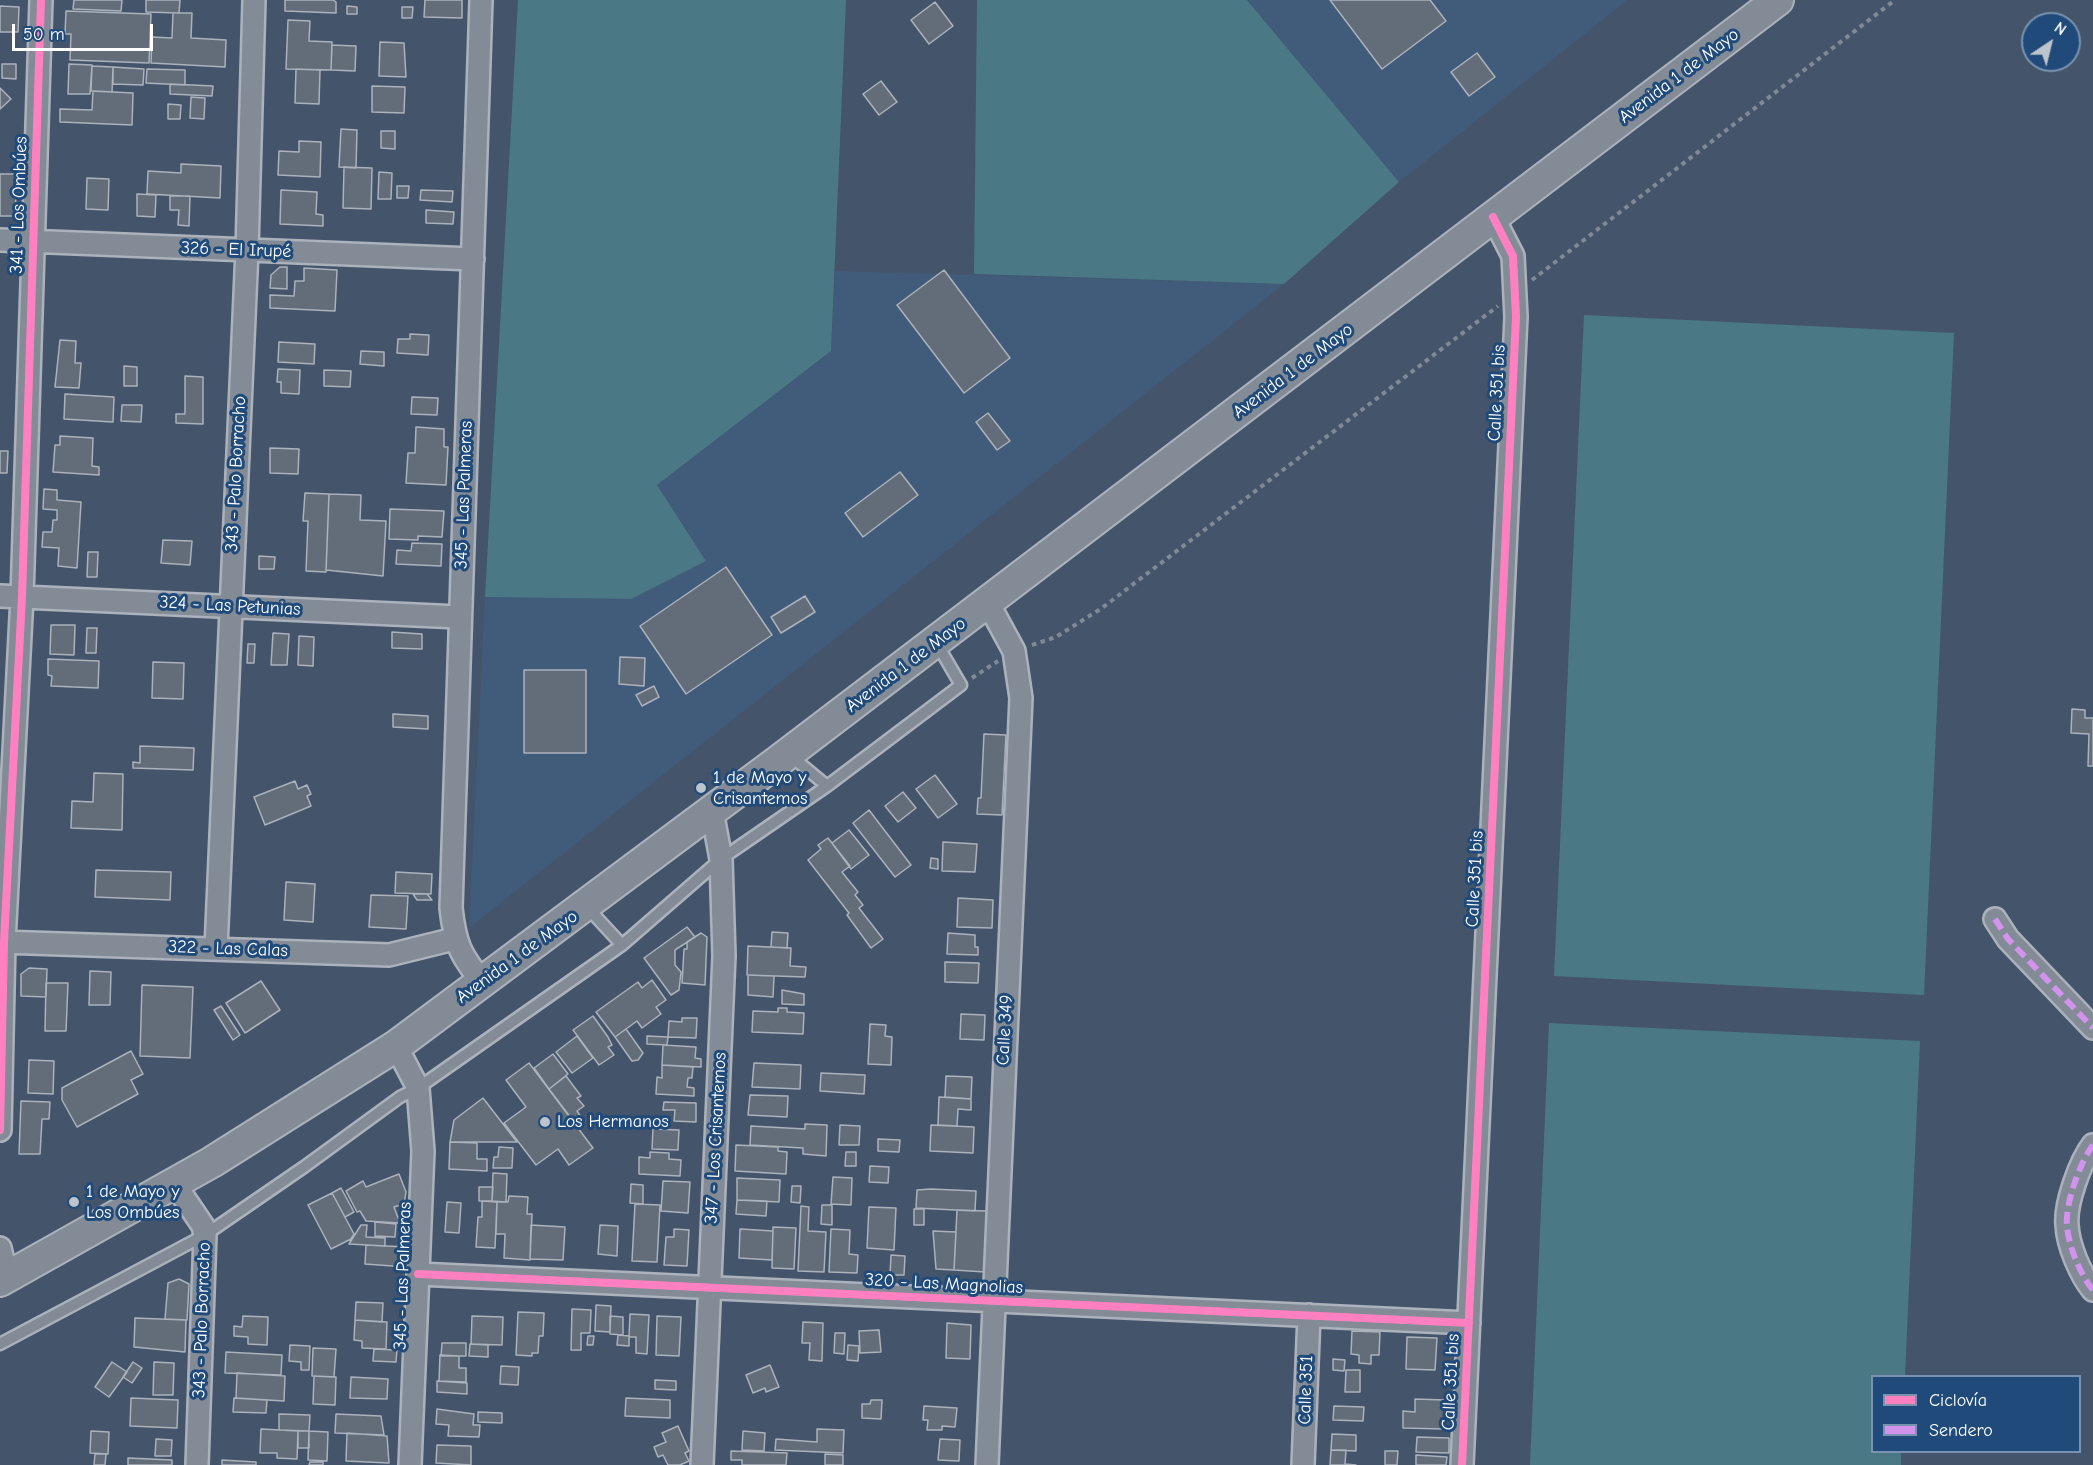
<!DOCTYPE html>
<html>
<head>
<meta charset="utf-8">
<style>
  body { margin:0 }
  #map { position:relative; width:2093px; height:1465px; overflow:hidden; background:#44556b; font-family:"Comic Neue",sans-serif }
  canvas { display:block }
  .legend { position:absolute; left:1871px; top:1375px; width:210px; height:78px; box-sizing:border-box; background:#1f4a7a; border:2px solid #7992af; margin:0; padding:8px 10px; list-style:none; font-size:18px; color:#fff }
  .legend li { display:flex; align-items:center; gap:12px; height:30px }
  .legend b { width:30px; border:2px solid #7992af }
  .north { position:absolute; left:2021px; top:12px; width:60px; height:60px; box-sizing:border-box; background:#1f4a7a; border:2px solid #7992af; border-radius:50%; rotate:35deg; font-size:16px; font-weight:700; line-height:24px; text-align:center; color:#fff }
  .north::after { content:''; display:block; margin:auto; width:21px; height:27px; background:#bec4cb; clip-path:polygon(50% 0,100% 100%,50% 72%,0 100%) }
  .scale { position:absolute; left:12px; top:24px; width:141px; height:27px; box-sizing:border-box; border:3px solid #fff; border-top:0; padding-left:8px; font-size:18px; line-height:21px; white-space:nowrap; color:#fff; -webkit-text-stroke:4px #1f4a7a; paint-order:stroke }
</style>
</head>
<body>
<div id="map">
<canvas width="2093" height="1465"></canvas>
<ul class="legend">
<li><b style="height:8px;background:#ff80c0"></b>Ciclovía</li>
<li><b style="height:8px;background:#d193ec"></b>Sendero</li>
</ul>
<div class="north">N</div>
<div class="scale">50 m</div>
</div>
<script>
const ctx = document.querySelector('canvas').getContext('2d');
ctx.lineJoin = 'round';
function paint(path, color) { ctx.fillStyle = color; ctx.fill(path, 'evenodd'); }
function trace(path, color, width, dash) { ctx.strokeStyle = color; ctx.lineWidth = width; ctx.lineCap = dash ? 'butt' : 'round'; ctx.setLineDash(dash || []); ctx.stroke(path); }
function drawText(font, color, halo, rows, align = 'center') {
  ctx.font = font + ' "Comic Neue",sans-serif'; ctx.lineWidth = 6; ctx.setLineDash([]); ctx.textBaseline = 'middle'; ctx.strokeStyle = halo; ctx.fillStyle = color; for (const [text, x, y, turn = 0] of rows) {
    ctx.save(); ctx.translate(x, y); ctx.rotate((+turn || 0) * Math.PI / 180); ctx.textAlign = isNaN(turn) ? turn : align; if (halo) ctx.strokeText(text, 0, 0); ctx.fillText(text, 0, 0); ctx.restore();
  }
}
paint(new Path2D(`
  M1247 0H1625L1626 1 1399 182Z
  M835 271 1284 284 469 928 485 597 631 599 706 560 657 485 831 351Z`), '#415b7b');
paint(new Path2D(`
  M518 0H846L831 351 657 485 706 561 631 599 485 597Z
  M977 0H1247L1399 182 1284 284 974 274Z
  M1584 315 1954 333 1924 995 1554 976Z
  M1549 1023 1920 1041 1905 1376H1872V1452H1901V1465H1530Z`), '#4a7884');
const building = new Path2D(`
  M74 0H122L121 11 73 9Z
  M146 0H180L179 13 146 12Z
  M285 0H333L336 2V13L285 11Z
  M425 0H462V18L424 17Z
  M1330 0H1430L1446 21 1382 69Z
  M935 2 953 26 929 44 911 20Z
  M0 6 19 7 18 32H0Z
  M347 6 357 7V14H347Z
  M402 7H413L412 18H402Z
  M66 11 151 14 149 63 70 60 71 34H65Z
  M173 13H192L191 38 226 40 225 67 151 63 152 37 172 38Z
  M288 20 310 21 309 41 332 42 331 70 286 69Z
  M380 42 404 43 406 77 379 76Z
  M332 45 356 46 355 71 331 70Z
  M1477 53 1495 77 1469 96 1451 72Z
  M2 64H16V79L2 78Z
  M69 64 92 65 90 94H68Z
  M92 66 113 67 112 92 91 91Z
  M113 67 144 69 143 85 113 84Z
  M147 69 185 70V85L146 83Z
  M296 69 320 70 319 104 295 103Z
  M881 81 897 102 879 115 863 94Z
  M170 84 213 86 212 96 170 94Z
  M372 86 405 87 404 113 372 112Z
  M0 88 11 99 0 109Z
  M93 91 133 93 132 125 60 122V109L92 110Z
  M191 97 205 98 204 119 190 118Z
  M168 104 181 105 180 119H168Z
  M341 129 357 130 356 168 339 167Z
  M381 131H395V149L381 148Z
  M299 141 321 142 320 177 278 175 279 151 299 152Z
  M181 164 221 166 220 198 147 194 148 171 181 173Z
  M344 167 372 168 371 209 343 208Z
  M379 172 392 173 391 199H378Z
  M0 174H17L15 216H0Z
  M87 178 109 179 108 210 86 209Z
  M397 186H409L408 198H397Z
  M281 190 317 192 316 214 323 215V226L280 224Z
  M421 190 453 191 452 202 420 200Z
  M137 194 156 195 155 217 137 216Z
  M170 196H190L189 226 178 225 179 210H170Z
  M426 210 454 212 453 224 426 223Z
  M280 267H287V289L270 288 271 275Z
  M304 268 337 270 335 311 270 308V295L294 296 295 281H304Z
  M944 270 1010 358 964 393 897 305Z
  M410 334 429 335 428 355 397 353 398 339H410Z
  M60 340 76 341 75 363H81L79 388 55 387Z
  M279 342 315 344 314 364 278 362Z
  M361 351 384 352V366L360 364Z
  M124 366 137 367V386H124Z
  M278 369 300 370 299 394 281 393V382H277Z
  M324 370 351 371 350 387 324 386Z
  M185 376 203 377V424L176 423V414H185Z
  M65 394 114 397 113 422 64 419Z
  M412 397 438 398 437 415 411 414Z
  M122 405H142L141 422 121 421Z
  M988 413 1010 441 997 450 976 422Z
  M416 427 444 429V447H448L446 485 406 483 408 453H415Z
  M60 436 93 438 92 466 99 467V475L53 472 55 445H60Z
  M270 448 299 449 298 474 270 473Z
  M0 451H8L7 473H0Z
  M900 472 918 495 863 537 845 513Z
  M44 489 57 490V500L81 502 77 568 58 566 59 548 42 547 43 532H52L53 520H57V510L43 509Z
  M305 493 329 494 326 572 306 571 308 521H303Z
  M329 494 361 495 360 520 386 521 383 576 326 570Z
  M390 509 444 511 442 537 418 536V540L389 539Z
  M163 540 192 541 190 565 161 563Z
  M412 543 442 544 441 566 396 564 397 550 411 551Z
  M88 552H98L97 577H87Z
  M259 556 275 557 274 569H259Z
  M726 567 772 635 686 694 640 626Z
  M805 596 815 612 781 633 771 617Z
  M51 625H75L74 655 50 654Z
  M87 628H97L96 653H86Z
  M392 632 422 634V649L392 648Z
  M273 633 289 634 287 665H271Z
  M299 636 314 637 313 666 298 665Z
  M248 644H255L254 663H247Z
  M620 657 645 658 644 686 619 684Z
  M48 659 99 661 98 688 51 686 52 676 48 675Z
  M153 662 184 663 183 699 152 698Z
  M524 670H586V753H524Z
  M654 686 659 697 642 706 636 695Z
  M2072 709 2085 710V718H2093V766H2088L2089 734 2071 733Z
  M393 714 428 716V729L393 727Z
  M984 734 1006 735 1002 815 977 814 978 798H981Z
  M140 746 194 748 193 770 133 768V762L140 763Z
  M94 773 123 774 122 830 71 828 72 801 93 802Z
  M935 775 957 804 938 818 916 789Z
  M295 781 298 789 307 785 311 794 307 796 311 806 265 825 254 797Z
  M903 792 916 808 898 822 885 806Z
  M869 810 911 865 895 877 853 823Z
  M849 830 869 855 851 869 832 843Z
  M828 838 850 866 842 872 858 892 855 895 863 905 859 908 883 939 871 948 847 915 849 913 808 860 821 849 818 845Z
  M943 842 977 844 975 872 942 871Z
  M931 858 938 859V869L930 868Z
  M96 870 171 872 170 900 95 897Z
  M396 872 432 874 431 894 395 893Z
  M286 882 315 884 313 922 284 920Z
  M413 894H427L432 900H417Z
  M371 895 408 896 406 929 369 927Z
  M958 898 993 900 992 928 957 927Z
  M687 927 695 937 675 950V965L681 972 679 990 671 995 644 958Z
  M772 932 788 933 787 948 771 947Z
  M701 933 707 937 705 985 682 983 684 949H687V942Z
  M948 933 975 935V947H978V955L947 954Z
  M748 946 791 948 790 966 806 967 805 977 747 975Z
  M945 962 979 963 978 983 945 982Z
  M29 968 47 969 46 997 21 996V974Z
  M90 971 111 972 110 1005H89Z
  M748 975 774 976 773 997 748 995Z
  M652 980 666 1000 656 1007 661 1014 642 1028 637 1021 615 1037 596 1012 638 982 642 988Z
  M261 981 280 1010 245 1033 226 1003Z
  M46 983H68L66 1031H45Z
  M142 985 193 987 190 1058 140 1056Z
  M782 990 804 994V1005L782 1004Z
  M221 1006 240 1035 233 1040 214 1010Z
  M778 1008H787V1012L804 1013 803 1034 752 1032 753 1011 778 1012Z
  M961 1014 985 1015 984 1040 960 1039Z
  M593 1016 608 1037 612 1045 608 1047 614 1055 599 1065 573 1030Z
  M682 1018H697L696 1038 668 1037 669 1021 682 1022Z
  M870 1024 886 1025 885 1036 892 1037 891 1065 868 1064Z
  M626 1029 643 1053 638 1060 632 1061 615 1037Z
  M577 1036 593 1058 572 1073 556 1052Z
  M647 1036 668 1037 667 1045 647 1044Z
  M663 1045 696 1047 695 1058 701 1059V1067L662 1065Z
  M131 1051 143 1074 131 1080 138 1094 77 1127 62 1100V1088Z
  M553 1054 568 1074 549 1089 534 1068Z
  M29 1060 54 1061 53 1094 28 1093Z
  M529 1063 593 1148 569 1165 558 1149 536 1165 504 1123 526 1107 506 1080Z
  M754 1063 801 1065 800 1089 752 1087Z
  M662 1065 693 1067 692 1078H688L687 1087 694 1088V1096L656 1094 657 1077 662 1078Z
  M821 1073 865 1075 864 1094 820 1091Z
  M566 1076 581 1096 577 1098 584 1106 577 1111 581 1117 574 1122 549 1089Z
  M946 1076 972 1077 971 1099 945 1097Z
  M750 1095 788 1096 787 1117 748 1115Z
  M939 1097 971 1099V1110L958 1109 957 1126 938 1125Z
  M483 1098 517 1142H450L454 1120Z
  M21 1101 50 1102 49 1119H42L40 1154H19Z
  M664 1102 696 1103V1122L674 1121 675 1110H663Z
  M805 1124 827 1125 826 1156 803 1154V1148L750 1145 751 1126 805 1129Z
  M840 1125 860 1126 859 1145H839Z
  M931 1125 974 1127 973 1153 930 1151Z
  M653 1129 679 1130 678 1150 652 1149Z
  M878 1139 900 1140 899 1152 878 1151Z
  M450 1142 477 1143V1159H487V1171L449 1169Z
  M736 1145 778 1147V1151L787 1152 786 1174 735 1171Z
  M499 1147 513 1148 512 1168H493L494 1157H498Z
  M650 1152 669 1153V1159L681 1160 680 1176 639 1174V1157L650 1158Z
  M846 1152H856V1166H845Z
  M870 1166 889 1167 888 1183 869 1182Z
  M493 1173 507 1174 506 1202 492 1201Z
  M399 1174 406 1192 404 1204 394 1207 400 1223 366 1221 360 1211 357 1212 346 1191 363 1181 366 1187Z
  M833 1177 852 1178 851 1205 831 1204Z
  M737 1178 780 1180 779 1202 737 1200Z
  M663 1181 690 1182 688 1213 661 1211Z
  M631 1184 643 1185V1204L630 1203Z
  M792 1186H801L800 1203 791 1202Z
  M479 1187H493L492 1201H479Z
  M341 1188 354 1212 345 1217 332 1193Z
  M931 1189 976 1191 975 1211 916 1208 917 1190Z
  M332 1193 354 1234 351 1239 331 1249 308 1205Z
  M509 1196 528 1197 527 1214H532L530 1260 504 1258 505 1234H496L497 1202H508Z
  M737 1200 767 1201 766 1216 736 1214Z
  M482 1201 497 1202 495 1248 476 1247 478 1217H482Z
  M447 1202 461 1203 459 1233 445 1232Z
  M635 1204 660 1205 657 1262 632 1261Z
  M822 1205H832V1225L821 1224Z
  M801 1206 809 1207 808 1231 826 1232 824 1272 798 1271Z
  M869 1207 896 1208 894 1250 867 1248Z
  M914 1209H924V1225H914Z
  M957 1210 987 1211 985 1272 954 1270Z
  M375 1222 396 1224 395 1237 375 1236Z
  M361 1225H367L366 1237 385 1238V1246L349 1244Z
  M531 1225 565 1227 563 1260 530 1259Z
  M600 1225 618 1226 617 1256 598 1254Z
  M773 1227 796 1228 794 1269 772 1268Z
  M674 1229 689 1230 687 1266 664 1265 666 1237H674Z
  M740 1229 773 1231 772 1260 739 1258Z
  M831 1229 850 1230 849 1254 858 1255 857 1273 829 1272Z
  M933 1231 956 1232 954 1270 936 1269Z
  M366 1245 407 1247 406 1267 365 1264Z
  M891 1255 905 1256 904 1275H890Z
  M179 1279 189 1284 187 1320 165 1319 168 1283Z
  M356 1302 383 1303 382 1322 355 1320Z
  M596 1305 611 1306 610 1332 595 1331Z
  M572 1309 591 1310 590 1333H581V1350H571Z
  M518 1312 544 1313 543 1336H539L538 1353H532V1356L516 1355Z
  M630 1314 649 1315 647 1354 636 1353V1337H629Z
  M243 1316 268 1317 267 1345 248 1344V1337L234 1336V1326L242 1327Z
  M472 1316 503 1317 502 1345 471 1344Z
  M610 1316 623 1317V1335L610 1334Z
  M657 1316 681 1317 679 1356 656 1355Z
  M135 1318 186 1320 185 1352 134 1347Z
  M355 1320 387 1322 386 1349 362 1348V1341L354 1340Z
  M803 1322 823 1323 822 1361 809 1360 810 1343H802Z
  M947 1323 971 1325 970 1359 946 1358Z
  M879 1330 881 1352 860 1353 859 1331Z
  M1352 1331 1380 1332 1379 1355H1371V1364L1359 1363V1355L1351 1354Z
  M835 1333H845L844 1354 834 1353Z
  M618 1335 629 1336V1346L617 1345Z
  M588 1336H594L593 1345H587Z
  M1407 1337 1437 1338 1435 1370 1406 1369Z
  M442 1343H466V1356H441Z
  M470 1344 488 1345V1357L469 1356Z
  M290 1345 310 1346 309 1370H301V1362L289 1361Z
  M848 1345 859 1346 858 1361 847 1360Z
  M313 1348 336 1349 334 1377 312 1376Z
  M374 1349 397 1350 396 1362 373 1361Z
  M226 1352 282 1355 281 1375 225 1373Z
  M440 1355 459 1356V1368H466V1382L439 1381Z
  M1333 1359 1345 1360 1344 1371 1333 1370Z
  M112 1362 127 1372 109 1397 95 1387Z
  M133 1362 142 1368 132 1383 123 1377Z
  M154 1362 174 1363 173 1395H153Z
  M770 1365 779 1387 766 1392 765 1388 753 1393 746 1375Z
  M501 1366 519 1367 518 1385 500 1384Z
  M1346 1370H1360V1392H1345Z
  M237 1373 285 1376 284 1401 236 1398Z
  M314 1376 336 1377 335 1405 313 1404Z
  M351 1377 388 1379 387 1399 350 1398Z
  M655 1380 676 1381V1390L655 1389Z
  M437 1381 467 1383V1394L437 1392Z
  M131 1398 178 1400 177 1428 130 1426Z
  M234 1398 267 1400 266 1413 233 1412Z
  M626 1398 670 1400V1418L625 1416Z
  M1415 1399 1445 1400 1444 1429 1403 1428V1411L1415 1412Z
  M871 1400H882L881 1419 862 1418V1404H870Z
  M924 1406 957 1408 955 1427 942 1426V1430H927L928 1420H923Z
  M1334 1406 1364 1407 1363 1421 1333 1420Z
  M437 1409 474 1414 473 1425H480L479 1437 448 1436 449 1425 436 1424Z
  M478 1412 502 1413V1423L478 1422Z
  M279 1414 310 1415 309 1431 279 1430Z
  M336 1414 381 1416 384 1435 335 1433Z
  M678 1426 689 1451 685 1453 689 1461 680 1465H668L663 1455 658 1457 654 1447 666 1442 662 1433Z
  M261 1429 298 1431 297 1459 277 1458V1453H260Z
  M817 1429 844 1430 843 1453 775 1450 776 1439 817 1442Z
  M91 1431 109 1432 108 1454 90 1453Z
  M298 1431H309V1448H298Z
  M309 1431 328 1432 327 1461 308 1460Z
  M743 1431 765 1433 764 1451 742 1450Z
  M347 1433 387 1436 389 1463 346 1461Z
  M1332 1434 1356 1435V1451L1331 1450Z
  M1417 1437 1449 1438V1453L1416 1452Z
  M156 1439 172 1440 171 1456H155Z
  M940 1439 960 1440 959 1461 938 1460Z
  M437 1445 471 1446V1465L436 1463Z
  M1331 1450H1346L1345 1464 1356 1465H1330Z
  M731 1451 787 1453 786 1465H742V1460H731Z
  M1385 1451H1398L1397 1465H1385Z
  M95 1454H106L105 1465H94Z
  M825 1454 843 1455V1465H825Z
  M1416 1455 1447 1457 1446 1465H1416Z
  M128 1458 172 1460V1465H128Z
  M222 1460 256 1462V1465H222Z
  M310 1462H323V1465H309Z`);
paint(building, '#636c79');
trace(building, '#abb2bc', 1.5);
const service = new Path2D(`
  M791 756 827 786
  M586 906 622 945
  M0 1344 205 1235 304 1167 400 1097 418 1088 622 945 721 859 827 786 961 685 937 644`);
const minor = new Path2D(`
  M481 0 451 908C455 944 460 954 482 982
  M0 240 473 259
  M0 596 459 617
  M1995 919 2008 939 2093 1028
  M0 942 389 955 454 939
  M216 948 247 250 254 0
  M396 1046 418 1088 423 1151 410 1465
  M0 1130 4 942 22 597 41 0
  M2093 1145C2080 1162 2065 1204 2067 1225 2068 1245 2080 1274 2093 1290
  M174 1183 203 1226 205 1235 197 1465
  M0 1248 7 1277
  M418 1274 1469 1323
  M702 1465 724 956 721 859 712 811
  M987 1465 1021 698 1014 651 988 603
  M1303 1465 1309 1315
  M1462 1465 1516 317 1513 256 1493 217`);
const secondary = new Path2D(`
  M0 1281 212 1162 396 1046 777 762 1778 0`);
trace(service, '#abb2bc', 15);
trace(minor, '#abb2bc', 26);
trace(secondary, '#abb2bc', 34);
trace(new Path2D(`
  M1532 280 1895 0
  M1032 645 1056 637 1102 608 1498 306
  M972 678 998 661`), '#808a96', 4, [4.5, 4.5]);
trace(service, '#828b96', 10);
trace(minor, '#828b96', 21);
trace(secondary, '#828b96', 30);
trace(new Path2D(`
  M1995 919 2008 939 2093 1028
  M2093 1145C2080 1162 2065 1204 2067 1225 2068 1245 2080 1274 2093 1290`), '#d193ec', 6, [12, 6]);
trace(new Path2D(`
  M0 1130 4 942 22 597 41 0
  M418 1274 1469 1323
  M1462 1465 1516 317 1513 256 1493 217`), '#ff80c0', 8);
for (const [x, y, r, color] of [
  [701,788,6,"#bec4cb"],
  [545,1122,6,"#bec4cb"],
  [74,1202,6,"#bec4cb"]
]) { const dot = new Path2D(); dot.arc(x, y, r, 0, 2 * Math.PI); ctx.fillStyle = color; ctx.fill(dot); trace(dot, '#1f4a7a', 2); }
drawText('18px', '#fff', '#1f4a7a', [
  ["Avenida 1 de Mayo",1679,76,-37],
  ["341 - Los Ombúes",19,205,-88],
  ["326 - El Irupé",236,250,2],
  ["Avenida 1 de Mayo",1293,371,-37],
  ["Calle 351 bis",1497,393,-87],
  ["343 - Palo Borracho",236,474,-87],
  ["345 - Las Palmeras",464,495,-88],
  ["324 - Las Petunias",230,606,3],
  ["Avenida 1 de Mayo",906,665,-37],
  ["Calle 351 bis",1475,879,-87],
  ["322 - Las Calas",228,949,2],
  ["Avenida 1 de Mayo",517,957,-36],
  ["Calle 349",1005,1030,-87],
  ["347 - Los Crisantemos",716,1138,-87],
  ["345 - Las Palmeras",403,1276,-88],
  ["320 - Las Magnolias",944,1284,3],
  ["343 - Palo Borracho",202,1320,-88],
  ["Calle 351 bis",1451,1382,-87],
  ["Calle 351",1306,1390,-88]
]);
drawText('18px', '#fff', '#1f4a7a', [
  ["1 de Mayo y",713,778],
  ["Crisantemos",713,799],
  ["Los Hermanos",557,1122],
  ["1 de Mayo y",86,1192],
  ["Los Ombúes",86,1213]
], 'left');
</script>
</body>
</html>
